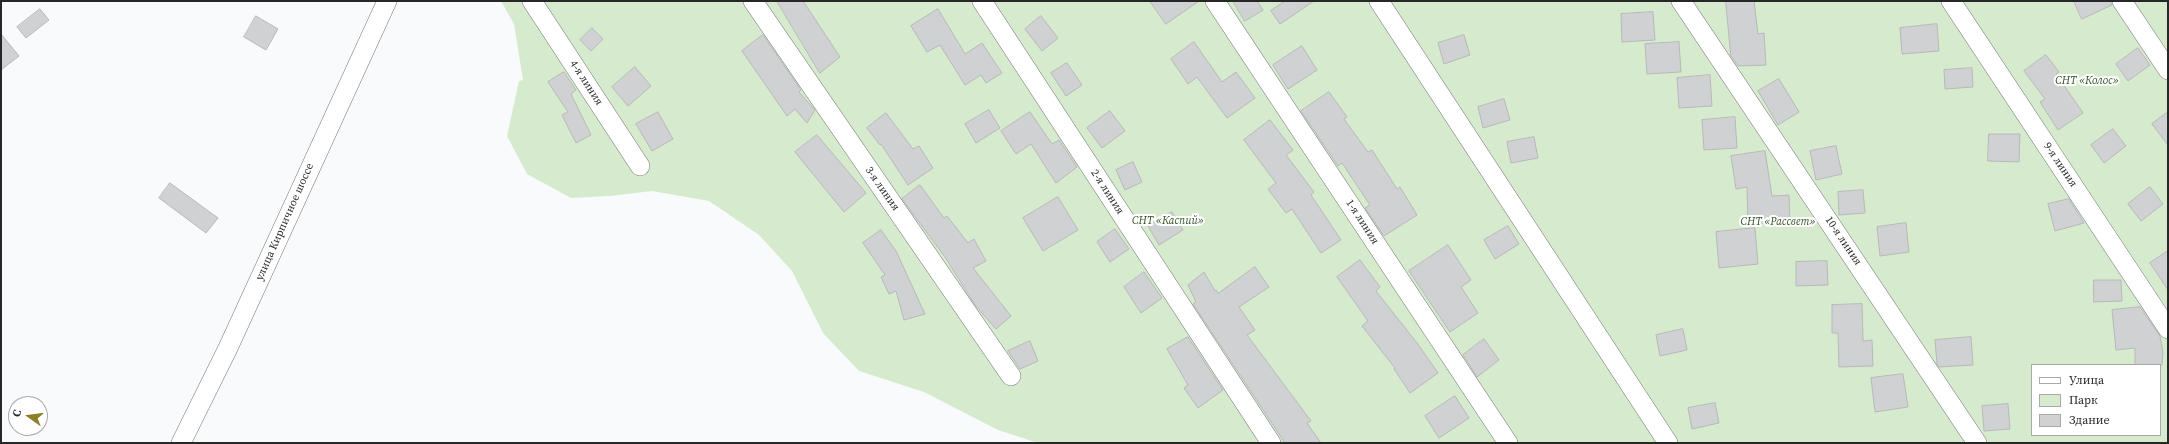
<!DOCTYPE html>
<html>
<head>
<meta charset="utf-8">
<style>
  body { margin:0 }
  #map { position:relative; width:2169px; height:444px; overflow:hidden; background:#f9fafb; font-family:"Source Serif 4",serif }
  canvas { display:block }
  .frame { position:absolute; inset:0; border:2px solid #272727; pointer-events:none }
  .legend { position:absolute; left:2031px; top:364px; width:130px; height:72px; box-sizing:border-box; background:#fff; border:1px solid #a9a9a9; margin:0; padding:5px 7px; list-style:none; font-size:12px; color:#272727 }
  .legend li { display:flex; align-items:center; gap:8px; height:20px }
  .legend b { width:20px; border:1px solid #a9a9a9 }
  .north { position:absolute; left:8px; top:396px; width:40px; height:40px; box-sizing:border-box; background:#fff; border:1px solid #a9a9a9; border-radius:50%; rotate:284deg; font-size:11px; font-weight:700; line-height:16px; text-align:center; color:#272727 }
  .north::after { content:''; display:block; margin:auto; width:14px; height:18px; background:#8d7f25; clip-path:polygon(50% 0,100% 100%,50% 72%,0 100%) }
</style>
</head>
<body>
<div id="map">
<canvas width="2169" height="444"></canvas>
<div class="frame"></div>
<ul class="legend">
<li><b style="height:5px;background:#fff"></b>Улица</li>
<li><b style="height:11px;background:#d6ebce"></b>Парк</li>
<li><b style="height:11px;background:#d0d1d2"></b>Здание</li>
</ul>
<div class="north">С</div>
</div>
<script>
const ctx = document.querySelector('canvas').getContext('2d');
ctx.lineJoin = 'round';
function paint(path, color) { ctx.fillStyle = color; ctx.fill(path, 'evenodd'); }
function trace(path, color, width, dash) { ctx.strokeStyle = color; ctx.lineWidth = width; ctx.lineCap = dash ? 'butt' : 'round'; ctx.setLineDash(dash || []); ctx.stroke(path); }
function drawText(font, color, halo, rows, align = 'center') {
  ctx.font = font + ' "Source Serif 4",serif'; ctx.lineWidth = 4; ctx.setLineDash([]); ctx.textBaseline = 'middle'; ctx.strokeStyle = halo; ctx.fillStyle = color; for (const [text, x, y, turn = 0] of rows) {
    ctx.save(); ctx.translate(x, y); ctx.rotate((+turn || 0) * Math.PI / 180); ctx.textAlign = isNaN(turn) ? turn : align; if (halo) ctx.strokeText(text, 0, 0); ctx.fillText(text, 0, 0); ctx.restore();
  }
}
paint(new Path2D(`
  M501 1H2168V443H1038L998 430 924 392 859 371 823 333 792 271 759 235 709 201 652 191 610 196 571 198 527 174 507 136 519 81 523 80 514 24ZM2032 365H2160V435H2032Z`), '#d6ebce');
const building = new Path2D(`
  M777 1H803L840 57 820 73Z
  M1150 1H1199L1166 24Z
  M1233 1H1257L1263 10 1245 21Z
  M1285 1H1314L1280 24 1271 11Z
  M1726 1H1754L1758 34 1764 33 1766 65 1738 66 1731 56Z
  M2074 1H2111L2112 5 2082 19Z
  M40 9 49 20 26 38 17 27Z
  M938 9 965 54 982 43 1002 73 986 83 981 75 965 85 940 45 927 52 911 26Z
  M1653 12 1655 40 1622 42 1621 14Z
  M256 16 278 29 266 50 244 37Z
  M1041 16 1058 38 1042 51 1025 29Z
  M1937 24 1939 51 1902 54 1900 28Z
  M592 28 603 39 591 51 580 40Z
  M1 34 19 56 1 70Z
  M763 35 801 90 799 92 815 110 807 123 795 109 787 116 742 51Z
  M1464 35 1470 55 1444 64 1438 43Z
  M1194 42 1222 82 1236 72 1255 98 1227 118 1197 77 1188 84 1171 59Z
  M1679 42 1681 72 1647 74 1645 44Z
  M1302 46 1317 70 1288 89 1273 65Z
  M2138 48 2150 65 2128 81 2116 64Z
  M2046 55 2059 72 2056 74 2083 113 2058 130 2040 102 2045 99 2024 71Z
  M1067 63 1082 85 1066 96 1051 73Z
  M635 67 651 86 628 106 612 87Z
  M1972 68 1973 87 1945 89 1944 70Z
  M564 72 576 90 571 94 591 135 576 143 562 115 568 112 548 82Z
  M1710 75 1712 106 1679 108 1677 78Z
  M1779 79 1799 112 1778 125 1758 91Z
  M1329 92 1347 117 1344 119 1368 152 1372 150 1397 189 1400 187 1417 215 1384 236 1365 208 1370 205 1342 163 1338 166 1301 111Z
  M1504 99 1510 120 1483 128 1478 107Z
  M989 110 1000 128 976 143 965 124Z
  M1110 111 1125 131 1102 148 1087 128Z
  M658 112 673 139 652 151 636 124Z
  M1030 112 1052 144 1059 140 1077 167 1056 183 1031 144 1016 154 1001 131Z
  M2168 112V145L2152 124Z
  M886 113 913 149 919 146 933 168 908 185 881 144 880 145 867 128Z
  M1735 117 1737 148 1704 150 1702 120Z
  M1270 120 1293 150 1286 155 1314 192 1311 195 1341 240 1321 253 1292 209 1286 213 1268 189 1276 183 1244 140Z
  M2113 129 2126 146 2104 163 2091 145Z
  M1989 134H2020L2019 162 1988 161Z
  M817 135 866 193 844 212 795 152Z
  M1534 137 1538 158 1511 163 1507 142Z
  M1836 146 1842 174 1816 180 1810 151Z
  M1765 151 1772 196 1789 195 1790 223 1748 224 1747 187 1736 189 1731 156Z
  M1133 162 1142 182 1125 190 1116 170Z
  M170 183 218 218 206 233 159 198Z
  M920 185 944 218 947 216 968 243 974 239 986 261 973 268 1011 316 996 329 975 305 945 257 902 199Z
  M2150 187 2163 204 2141 221 2128 204Z
  M1863 190 1865 213 1839 215 1838 192Z
  M1058 197 1078 230 1043 251 1023 218Z
  M2069 199 2084 223 2055 231 2048 204Z
  M1172 212 1183 230 1159 245 1148 226Z
  M1906 223 1909 252 1880 256 1877 227Z
  M1508 226 1519 244 1495 259 1484 240Z
  M1755 228 1758 264 1719 268 1716 232Z
  M1115 229 1129 249 1110 262 1097 242Z
  M881 230 896 251 925 314 904 320 896 291 889 294 881 277 885 275 863 243Z
  M1448 245 1471 280 1461 287 1478 313 1450 332 1409 271Z
  M2168 251V290L2150 263Z
  M1360 260 1380 287 1376 291 1417 343 1438 373 1410 393 1394 369 1395 368 1362 326 1368 321 1337 277Z
  M1827 261 1828 285 1796 286V262Z
  M1255 267 1269 287 1239 307 1255 330 1247 335 1311 421 1307 423 1321 443H1285L1193 304 1196 302 1188 285 1204 272 1215 291 1216 290 1218 293Z
  M1144 272 1162 298 1141 313 1124 287Z
  M2094 280H2121L2122 301 2094 302Z
  M1862 304 1863 341 1872 340 1873 366 1839 367 1838 333H1832V305Z
  M2140 307 2160 336 2163 352 2162 365H2135V348L2116 350 2112 310Z
  M1683 329 1687 350 1660 356 1656 335Z
  M1188 337 1223 390 1198 408 1184 388 1188 385 1167 349Z
  M1971 337 1973 365 1939 367 1937 364 1935 340Z
  M1484 339 1499 360 1477 377 1463 355Z
  M1030 341 1038 361 1020 369 1008 351Z
  M1903 374 1908 407 1875 412 1871 378Z
  M1455 396 1469 418 1439 438 1425 416Z
  M1715 403 1719 423 1692 429 1688 408Z
  M2008 404 2010 429 1984 431 1982 406Z`);
paint(building, '#d0d1d2');
trace(building, '#b8b9ba', 1);
const street = new Path2D(`
  M532 1 640 166
  M753 1 1011 376
  M982 1 1271 443
  M1215 1 1508 443
  M1379 1 1668 443
  M1681 1 1977 443
  M1951 1 2168 329
  M2122 1 2168 70
  M181 443 228 348 387 1`);
trace(street, '#767678', 20);
trace(street, '#fff', 19);
drawText('italic 11px', '#345327', '#fff', [
  ["СНТ «Колос»",2087,81],
  ["СНТ «Каспий»",1168,221],
  ["СНТ «Рассвет»",1778,222]
]);
drawText('11px', '#272727', '#fff', [
  ["4-я линия",586,83,57],
  ["9-я линия",2060,165,56],
  ["3-я линия",882,189,55],
  ["2-я линия",1107,192,57],
  ["улица Кирпичное шоссе",285,222,-66],
  ["1-я линия",1362,222,57],
  ["10-я линия",1843,241,56]
]);
</script>
</body>
</html>
